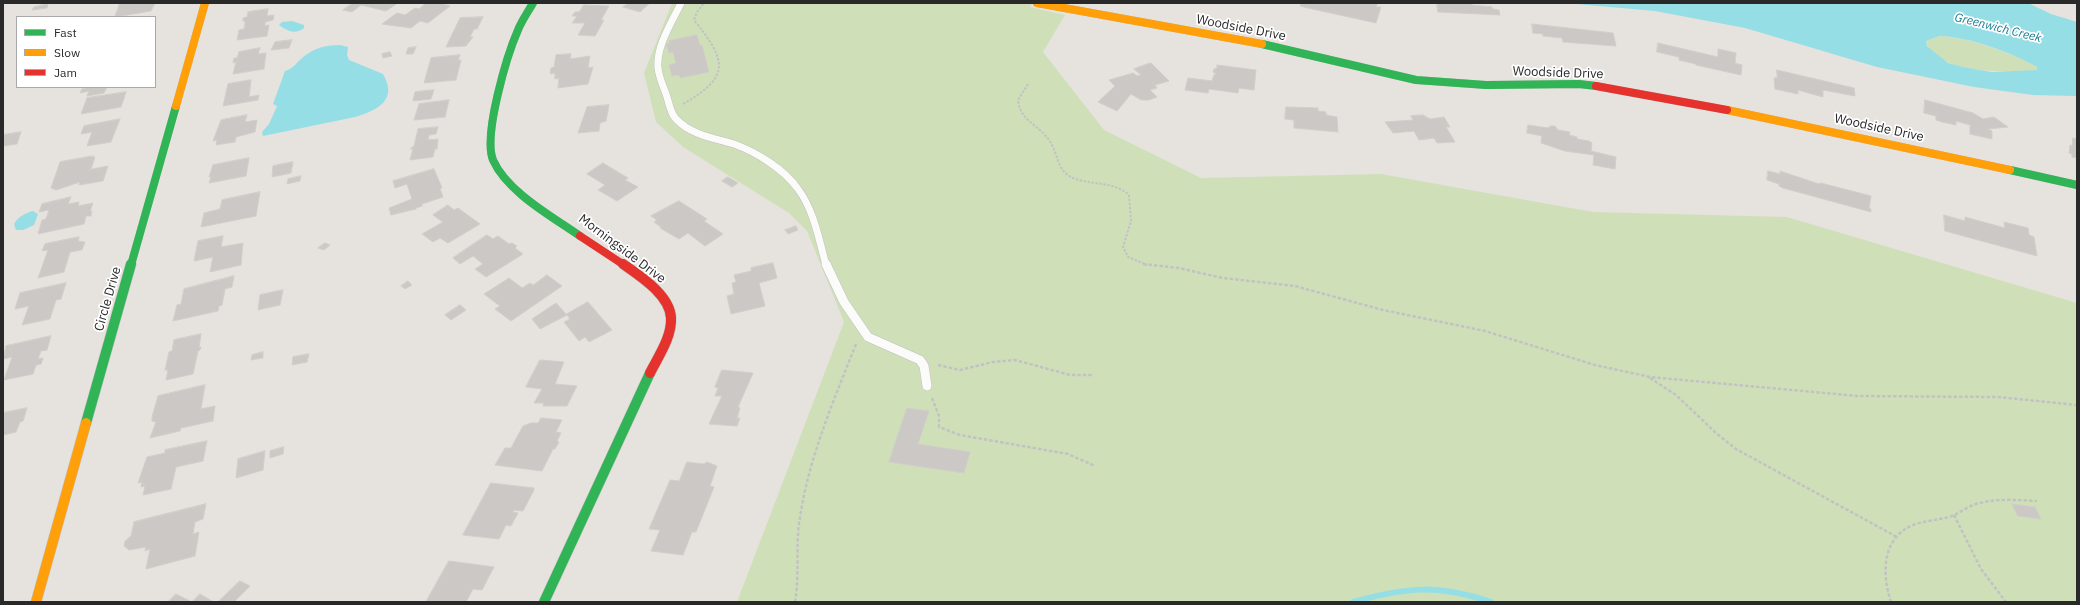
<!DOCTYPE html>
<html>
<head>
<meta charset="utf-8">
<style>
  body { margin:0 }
  #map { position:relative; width:2080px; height:605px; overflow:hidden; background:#e6e2de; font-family:"IBM Plex Sans",sans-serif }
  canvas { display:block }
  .frame { position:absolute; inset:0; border:4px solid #292929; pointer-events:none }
  .legend { position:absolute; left:16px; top:16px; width:140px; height:72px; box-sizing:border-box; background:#fff; border:1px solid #a9a9a9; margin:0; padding:5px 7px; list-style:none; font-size:12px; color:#292929 }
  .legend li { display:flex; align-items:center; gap:8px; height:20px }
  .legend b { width:20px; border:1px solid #a9a9a9 }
</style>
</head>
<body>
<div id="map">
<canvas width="2080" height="605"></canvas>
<div class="frame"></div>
<ul class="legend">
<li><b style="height:5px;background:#30b455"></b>Fast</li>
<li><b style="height:5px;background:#ff9f0a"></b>Slow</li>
<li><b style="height:5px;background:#e5322d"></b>Jam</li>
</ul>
</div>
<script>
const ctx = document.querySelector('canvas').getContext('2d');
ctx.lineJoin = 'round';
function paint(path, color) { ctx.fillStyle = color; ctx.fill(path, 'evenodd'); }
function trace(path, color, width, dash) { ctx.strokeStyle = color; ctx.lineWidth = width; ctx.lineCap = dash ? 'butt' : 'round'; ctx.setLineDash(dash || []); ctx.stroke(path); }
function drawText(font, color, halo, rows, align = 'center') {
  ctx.font = font + ' "IBM Plex Sans",sans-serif'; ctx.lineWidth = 3.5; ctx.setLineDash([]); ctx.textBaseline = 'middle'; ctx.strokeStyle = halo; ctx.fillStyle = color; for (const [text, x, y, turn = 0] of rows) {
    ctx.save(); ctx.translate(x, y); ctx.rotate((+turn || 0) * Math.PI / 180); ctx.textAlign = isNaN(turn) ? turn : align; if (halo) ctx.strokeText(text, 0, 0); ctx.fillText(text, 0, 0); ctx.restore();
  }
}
paint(new Path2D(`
  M672 3H1033L1030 7 1065 15 1043 52 1104 130 1201 178 1381 174 1593 212 1787 217 2077 303V602H737L844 322 807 231 789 213 683 147 656 122 644 73Z
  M1939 36C1967 37 2013 53 2037 67V71C2010 72 1934 75 1926 41Z`), '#cfe0b9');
paint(new Path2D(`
  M1565 3H2028L2051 14 2077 22V96L2033 95 1974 87 1877 67 1745 28 1655 11ZM1939 36C1966 36 2013 53 2037 67V70L1992 72 1963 67 1948 63 1927 46 1926 41Z
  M292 21 304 25V28C294 36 285 29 279 25L282 22Z
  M340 45 348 47 347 55 349 60 383 74C398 100 378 110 355 117L263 136 262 132 269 124 277 106 273 104 285 71C293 69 296 63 302 58 314 48 325 45 340 45Z
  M33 211 38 214 34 225 23 230H16L14 224C18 217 25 213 33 211Z`), '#96dee5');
trace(new Path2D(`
  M1353 602C1407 587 1437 584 1491 602`), '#96dee5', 6);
const building = new Path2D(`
  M120 3H155L151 11 115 17Z
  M353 3H398L386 11 361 5 352 12 343 10Z
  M426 3H439L450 6 428 23 420 21 411 28 382 24 397 13 405 15 415 8 419 9Z
  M629 3H650L640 12 623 7Z
  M1299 3H1378L1376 7H1381L1376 23 1308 8 1300 6 1301 3Z
  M1437 3H1472V5L1492 7 1493 9 1499 10 1500 15 1438 12Z
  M48 4 47 8 32 10 34 7Z
  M584 5 609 6 601 20H604L595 36 578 35 585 23H572L577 16H572L575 12H579Z
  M268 9 267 16 274 15 273 20 265 22V26L269 25 267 36 237 40 239 30 244 29 245 24V21H243V18L247 17 248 12Z
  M483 17 477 29H474L470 37H473L466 46 446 47 460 18Z
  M1532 24 1613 33 1616 46 1563 42 1562 38 1543 36V34L1533 33Z
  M697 35 700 46 702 45 709 72 680 78 679 75 672 76 669 65 676 63 673 52 669 53 666 44 670 43 669 41Z
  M292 40 289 48 271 50 275 42Z
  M1658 43 1718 57V49L1736 53 1735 63 1742 65 1741 75 1696 65V64L1679 60V57L1657 52Z
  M416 47 413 54H406L408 48Z
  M260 48 258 54 266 53 264 69 233 74 236 62 233 63 234 58H237L239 52Z
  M390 52 392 56 383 58 382 54Z
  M571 54 570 59 590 56 588 68 593 67 588 84 558 88 559 78 555 79V73L550 74 551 68 554 67 556 55Z
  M460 55 458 60H461L456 80 424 83 431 58Z
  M1151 63 1169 81 1155 85 1157 88 1150 90 1157 97 1149 100H1141L1131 94 1117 111 1098 102 1115 86 1109 80 1133 73 1137 76 1141 75 1134 69Z
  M1217 65 1256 70 1254 90 1239 88 1238 93 1209 89 1208 93 1185 90 1188 78 1212 81 1214 75 1216 74 1213 72 1214 69 1217 68Z
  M1777 70 1854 88 1855 96 1823 90V97L1798 90V94L1775 89 1774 78H1777Z
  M251 80 249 97 259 95 258 100 223 106 228 84Z
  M90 87H107L104 93 87 96 89 91 80 93 82 89Z
  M434 90 431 99 413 101 415 92Z
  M126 92 121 107 81 114 87 98Z
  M449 100 445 117 414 120 419 104Z
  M1925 100 1973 113 1983 119 1994 117 2008 127 1988 129 1992 131V139L1970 134V125L1956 121V125L1942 122 1936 120V116L1924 113Z
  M609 105 606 121 600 123 599 131 578 133 587 107Z
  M1286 107 1318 108V111L1326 112V115L1337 117 1338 132 1294 128V120L1285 119Z
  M247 115 245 122 257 120 255 132 236 137 235 142 216 145 217 140 213 141 221 120Z
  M1423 115 1430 119 1444 117 1450 127H1446L1455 142 1437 143 1434 138 1419 140 1414 131 1393 133 1385 122 1413 120 1411 116Z
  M120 119 111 142 87 146 92 132 81 134 84 126Z
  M1528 125 1548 128 1550 126H1555L1558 130 1570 132 1569 135 1577 137V139L1589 141 1592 143 1591 151 1616 157 1615 169 1593 165 1594 155 1565 151 1541 143 1542 136 1527 133Z
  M438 127 436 134 429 135 428 140 438 139 437 149H435L433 157 410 160 413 149H410L414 146 418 129Z
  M21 132 17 144 3 146V135Z
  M2073 138 2077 139V158L2072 157V154L2069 153 2070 145 2072 146Z
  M93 156 92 157H95L91 169 88 170 108 166 103 181 79 185 80 182 56 190 51 188 60 162Z
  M249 158 246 176 209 183 211 177H209L213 165Z
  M293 162 291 173 272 177 273 166Z
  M603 163 628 178 625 180 638 187 617 201 598 190 605 185 587 174Z
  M434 169 442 188 440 189 443 197 422 204V206L416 208V209L391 215 389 208 412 199 407 184 395 188 393 181Z
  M1768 171 1780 174V171L1819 184 1821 183 1871 196 1869 208 1871 209V212L1783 188 1779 186V184L1767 180Z
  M301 176 300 181 287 184 288 179Z
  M728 177 738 183 732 187 722 181Z
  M260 192 256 216 201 227 204 213 220 209 222 200Z
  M71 197 68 204 79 202 78 206 93 203 90 211H92L91 216H86L84 224 38 234 42 220 46 219 49 210 39 212 42 204Z
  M679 201 707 219 704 221 723 234 705 246 688 233 679 239 660 228 661 227 654 222 657 220 651 216Z
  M448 205 454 210 458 208 480 224 448 243 440 238 433 242 422 234 443 222 433 215Z
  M1944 215 1965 221V217L2005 228 2004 222 2028 228 2029 235 2034 237 2037 256 1945 231Z
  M796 226 798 230 788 234 785 230Z
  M487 235 493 239 498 236 509 244 512 243 517 246 515 248 523 254 486 277 475 269 483 264 473 256 460 264 453 258Z
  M223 236 221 247 243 243 241 265 210 272 213 257 194 261 198 241Z
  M79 237 78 241 85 242 82 250 70 252 64 272 38 278 48 250 42 251 45 244Z
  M325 243 330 245 324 250 318 248Z
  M773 263 777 278 759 283 765 306 731 314 727 296 734 294 732 283 736 282 734 275 751 271V268Z
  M547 275 562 286 511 321 495 309 500 306 484 294 509 278 522 288 530 283 533 285Z
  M234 276 232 287 225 289 222 305 219 306 218 311 173 321 177 305 181 304 184 289Z
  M408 281 412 285 405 289 401 286Z
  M66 283 61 299 56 300 50 319 22 325 29 306 15 309 20 293Z
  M283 290 280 305 258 310 260 295Z
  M588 302 612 330 589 342 585 337 579 341 564 322 570 319 567 315 540 329 532 319 556 303 566 314Z
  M460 305 466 310 451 320 445 315Z
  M201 334 199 348 201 347 200 350 198 351 193 374 166 380 168 370H165L169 352 172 351 174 340Z
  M51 336 47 350 41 351 38 359 43 358 41 364 36 365 33 374 4 380 12 357 3 359 6 346Z
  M263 352V358L251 360 252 355Z
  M309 354 307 362 292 365 293 357Z
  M540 360 564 362 555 384 577 386 567 406H543L544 403H534L542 389 526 387Z
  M722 370 753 373 738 407 740 408 737 418H740L737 426 709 424 722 396H715L718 388 715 387Z
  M205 385 201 409 215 406 213 421 181 428 180 431 150 438 156 422 152 421V417L158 396Z
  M27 408 23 421 20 422 16 432 3 435V413Z
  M907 408 929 411 918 444 970 452 964 473 889 462Z
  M541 418 562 420 556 432 561 433 557 441 559 442 555 449H553L542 471 495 465 505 448H511L523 426 531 423H538Z
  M207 441 203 461 176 467 171 489 143 495 145 486 141 487 142 482 138 483 147 457 165 453V450Z
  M284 447 283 454 270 458V451Z
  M265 451 263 470 236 478 238 459Z
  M687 462 704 464 707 462 717 466 710 486 714 487 696 532H692L683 555 651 551 660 530 649 529 670 480 679 481Z
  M491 483 534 488V490L523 511 514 510 513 512 518 513 511 526 506 525 499 539 463 535Z
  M206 504 203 519 195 522 193 534 199 532 195 556 146 569 150 549 145 551 146 547 129 550 124 546 125 541 131 536 134 522Z
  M2012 504 2035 507 2041 519 2018 516Z
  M449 561 494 567 482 590 473 589 466 602H426Z
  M240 581 250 586 234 602H218Z
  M176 594 192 602H168Z
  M200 594 212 601 192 602Z`);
paint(building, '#cbc8c6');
trace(building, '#d1ceca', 1);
const laneFar1 = new Path2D(`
  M681 3C672 22 656 46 658 68 659 77 663 86 666 94 669 102 670 113 676 119 691 135 714 138 734 144 756 152 784 169 798 189 814 210 819 240 826 265`);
const lane = new Path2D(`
  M826 264 844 302 868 337 920 360 924 366 927 386`);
const fastFar1 = new Path2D(`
  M533 3C528 12 522 20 518 30 507 55 483 135 493 160 507 192 553 217 580 236
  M1262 44 1416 80 1486 85 1579 84 1596 86
  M2010 170 2077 185
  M131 265 176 106`);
const fast = new Path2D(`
  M86 423 131 264
  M544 602 650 373`);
const slowFar1 = new Path2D(`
  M1037 3 1262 44
  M176 106 205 3
  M1727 110 2010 170`);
const slow = new Path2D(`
  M36 602 86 423`);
const jamFar1 = new Path2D(`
  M1596 86 1727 110
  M580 236 624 265`);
const jam = new Path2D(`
  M623 264C640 276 670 295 671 318 672 337 658 357 650 373`);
trace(laneFar1, '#c0bfbf', 8);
trace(lane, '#c0bfbf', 10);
trace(fastFar1, '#c0bfbf', 8);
trace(fast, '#c0bfbf', 11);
trace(slowFar1, '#c0bfbf', 8);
trace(slow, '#c0bfbf', 11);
trace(jamFar1, '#c0bfbf', 8);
trace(jam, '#c0bfbf', 11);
trace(new Path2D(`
  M1028 84 1018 100C1020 121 1039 125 1049 140 1058 152 1056 169 1071 177 1089 186 1113 180 1129 195L1131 221 1123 247 1128 257 1147 265
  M683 104C732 76 726 60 694 20L697 12 704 3`), '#c3c2c2', 2, [2.5, 1.5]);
trace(new Path2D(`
  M1143 264 1179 268 1223 278 1295 286 1383 310 1485 331 1595 365 1650 377 1858 396 1998 397 2077 405
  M938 365 960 370 993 362 1015 360 1070 375H1094
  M1650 378 1676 395 1716 433 1736 449 1897 537
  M932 398 939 416V427L960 435 1068 454 1095 466
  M1954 515 1981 569 2006 602
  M795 602C800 574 795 545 800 517 809 457 834 400 856 344
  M1891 602C1882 575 1881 538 1913 525 1924 521 1937 520 1949 517 1959 514 1966 507 1976 504 1996 498 2017 500 2037 501`), '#c3c2c2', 2.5, [3.5, 2]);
trace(laneFar1, '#fbfbfa', 7);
trace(lane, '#fbfbfa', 9);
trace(fastFar1, '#30b455', 8);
trace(fast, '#30b455', 10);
trace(slowFar1, '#ff9f0a', 8);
trace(slow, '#ff9f0a', 10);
trace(jamFar1, '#e5322d', 8);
trace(jam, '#e5322d', 10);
drawText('italic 12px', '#147c91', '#fff', [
  ["Greenwich Creek",1998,28,14]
]);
drawText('13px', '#292929', '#fff', [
  ["Woodside Drive",1241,28,11],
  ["Woodside Drive",1558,73,2],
  ["Woodside Drive",1879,128,12],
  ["Morningside Drive",622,249,37],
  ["Circle Drive",108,299,-74]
]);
</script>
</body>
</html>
